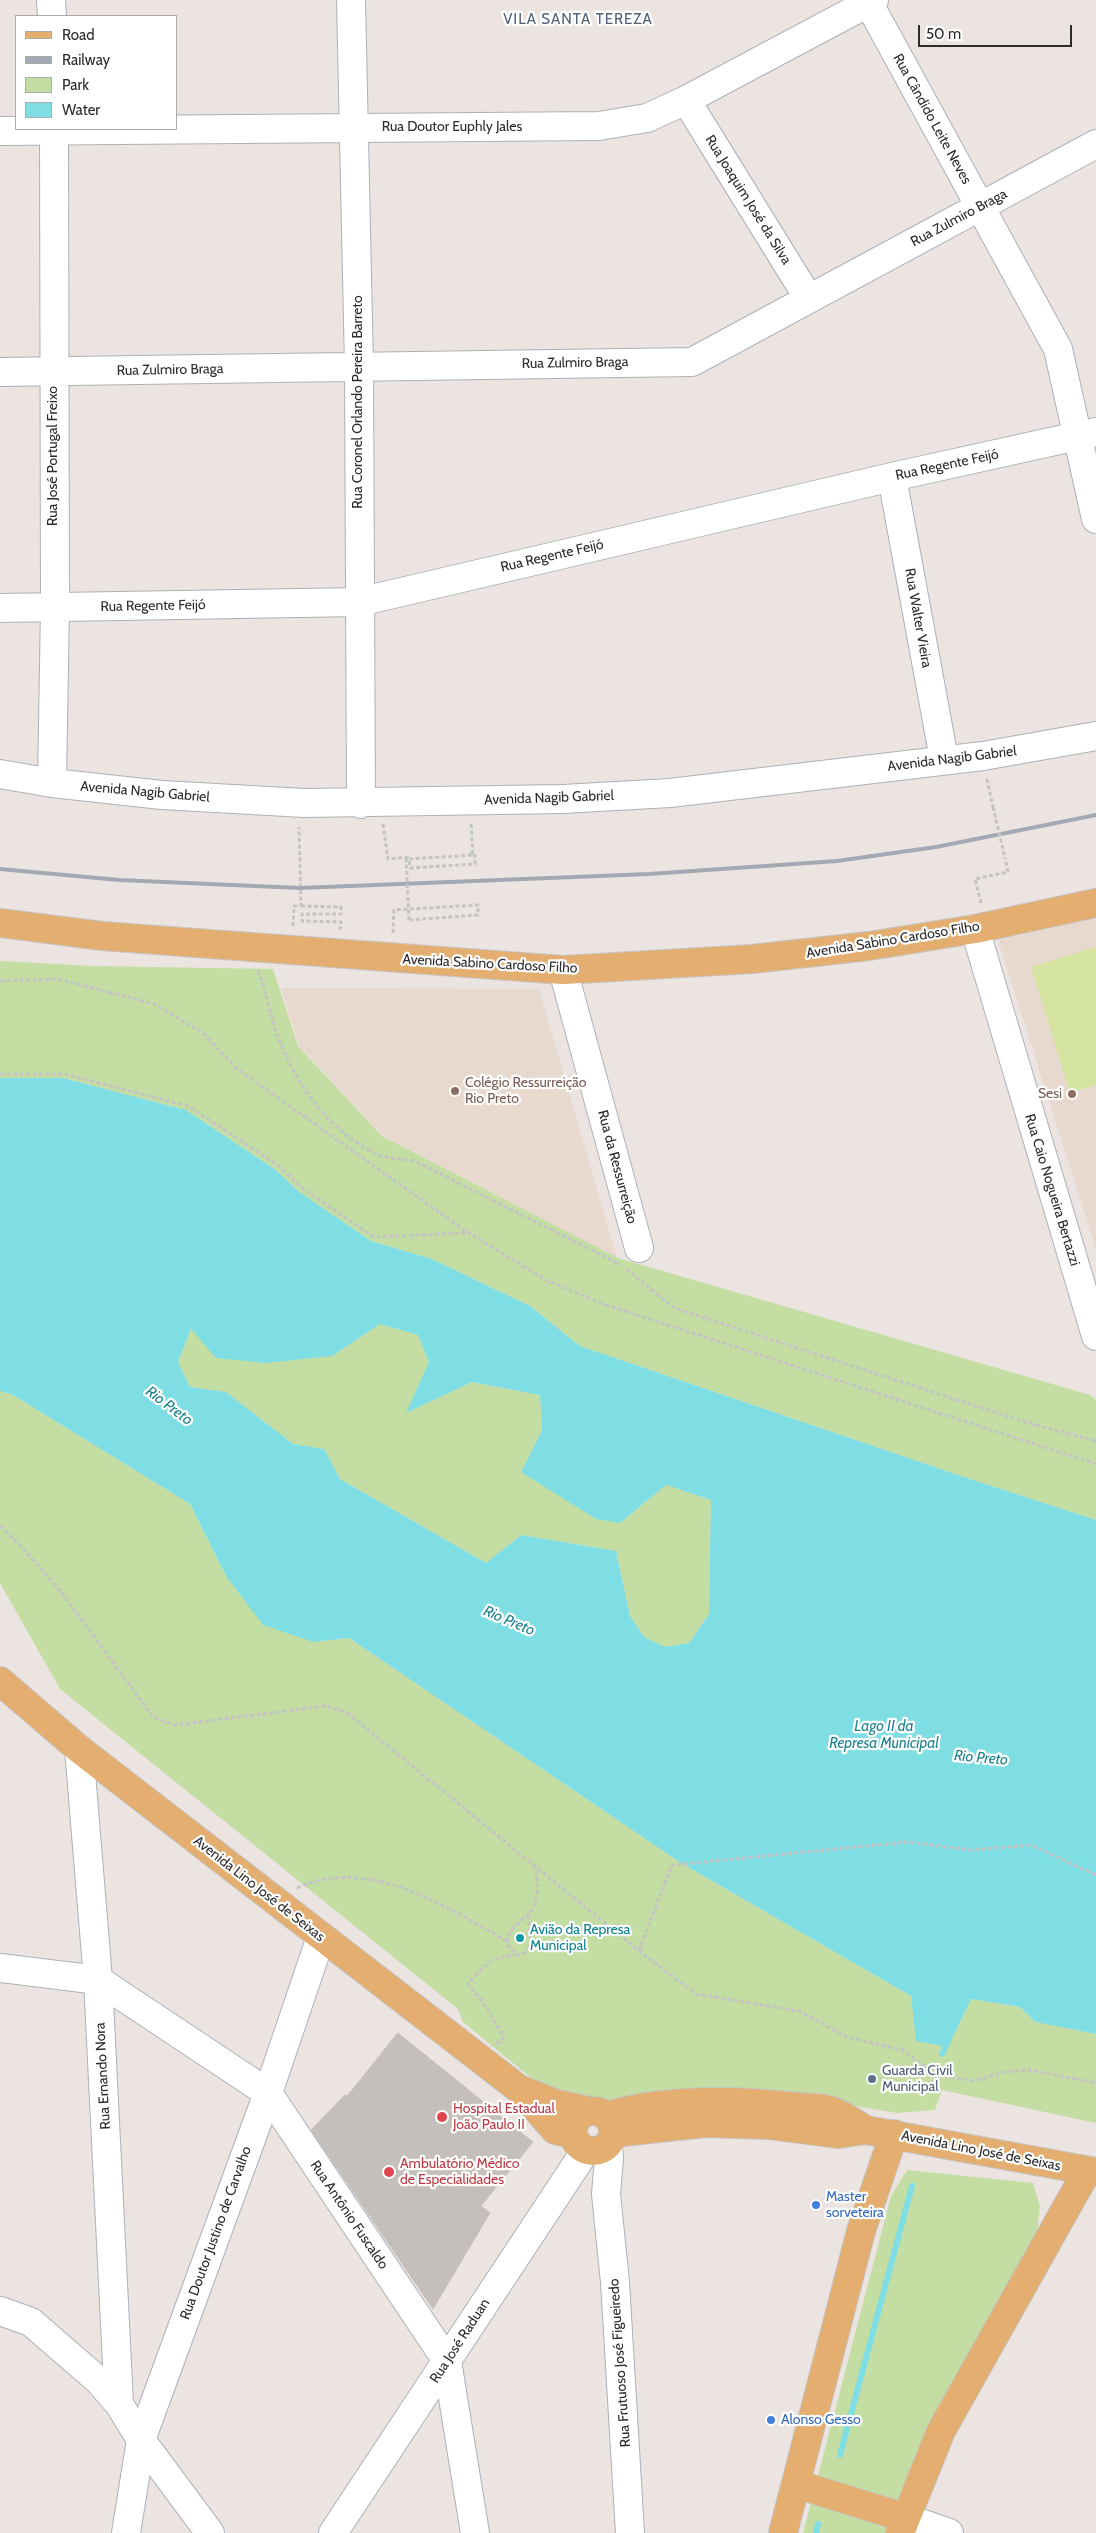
<!DOCTYPE html>
<html>
<head>
<meta charset="utf-8">
<style>
  body { margin:0 }
  #map { position:relative; width:1096px; height:2533px; overflow:hidden; background:#ece4e0; font-family:Cabin,sans-serif }
  canvas { display:block }
  .legend { position:absolute; left:15px; top:15px; width:162px; height:115px; box-sizing:border-box; background:#fff; border:1px solid #ababab; margin:0; padding:6px 9px; list-style:none; font-size:15px; color:#2c2c2c }
  .legend li { display:flex; align-items:center; gap:10px; height:25px }
  .legend b { width:25px; border:1px solid #ababab }
  .scale { position:absolute; left:918px; top:25px; width:154px; height:22px; box-sizing:border-box; border:2px solid #2c2c2c; border-top:0; padding-left:6px; font-size:15px; line-height:18px; white-space:nowrap; color:#2c2c2c; -webkit-text-stroke:4px #fff; paint-order:stroke }
</style>
</head>
<body>
<div id="map">
<canvas width="1096" height="2533"></canvas>
<ul class="legend">
<li><b style="height:6px;background:#e3ae6f"></b>Road</li>
<li><b style="height:6px;background:#a3a9b4"></b>Railway</li>
<li><b style="height:14px;background:#c3dda3"></b>Park</li>
<li><b style="height:14px;background:#7fdee3"></b>Water</li>
</ul>
<div class="scale">50 m</div>
</div>
<script>
const ctx = document.querySelector('canvas').getContext('2d');
ctx.lineJoin = 'round';
function paint(path, color) { ctx.fillStyle = color; ctx.fill(path, 'evenodd'); }
function trace(path, color, width, dash) { ctx.strokeStyle = color; ctx.lineWidth = width; ctx.lineCap = dash ? 'butt' : 'round'; ctx.setLineDash(dash || []); ctx.stroke(path); }
function drawText(font, color, halo, rows, align = 'center') {
  ctx.font = font + ' Cabin,sans-serif'; ctx.lineWidth = 4.5; ctx.setLineDash([]); ctx.textBaseline = 'middle'; ctx.strokeStyle = halo; ctx.fillStyle = color; for (const [text, x, y, turn = 0] of rows) {
    ctx.save(); ctx.translate(x, y); ctx.rotate((+turn || 0) * Math.PI / 180); ctx.textAlign = isNaN(turn) ? turn : align; if (halo) ctx.strokeText(text, 0, 0); ctx.fillText(text, 0, 0); ctx.restore();
  }
}
paint(new Path2D(`
  M1096 918V1249L998 940Z
  M281 988 539 989 617 1258 383 1136 299 1046Z`), '#e8d9cf');
paint(new Path2D(`
  M0 961 93 966 273 969 298 1046 382 1136 618 1258 1090 1395 1096 1400V1520L964 1477 580 1346 530 1306 432 1259 371 1241 298 1191 276 1170 186 1110 63 1078H0Z
  M380 1324 418 1335 430 1362 407 1412 472 1382 540 1395 542 1430 521 1472 620 1523 666 1485 711 1500 709 1614 689 1643 665 1647 644 1637 630 1616 616 1551 521 1535 486 1563 340 1479 324 1449 293 1444 226 1392 190 1387 178 1362 191 1329 332 1356Z
  M0 1391 13 1395 190 1504 226 1576 313 1642 349 1638 681 1863 911 1996 948 2047 971 1999 1020 2007 1035 2022 1096 2034V2123L942 2090 935 2110 897 2113 823 2101 605 2103 560 2097 536 2082 463 2022 458 2009 60 1689 0 1583Z
  M907 2170 1033 2183 1040 2206 1036 2241 952 2388 886 2533H803L891 2196Z`), '#c3dda3');
paint(new Path2D(`
  M1096 947V1085L1070 1093 1031 967Z`), '#d5e3a0');
paint(new Path2D(`
  M0 1078H63L186 1110 276 1170 298 1191 371 1241 432 1259 530 1306 580 1346 964 1477 1096 1520V2034L1035 2022 1020 2007 971 1999 948 2047 916 2041 911 1996 681 1863 349 1638 313 1642 263 1625 226 1576 190 1504 13 1395 0 1391ZM380 1324 418 1335 429 1362 406 1413 472 1382 540 1395 542 1430 521 1472 596 1519 620 1523 666 1485 711 1500 709 1614 689 1643 665 1647 644 1637 630 1616 616 1551 521 1535 486 1563 340 1479 324 1449 293 1444 226 1392 190 1387 178 1362 191 1329 216 1358 266 1363 332 1356Z`), '#7fdee3');
trace(new Path2D(`
  M942 2054 949 2039
  M840 2455 912 2186
  M816 2533 818 2524`), '#7fdee3', 6);
const building = new Path2D(`
  M398 2033 533 2142 481 2206 490 2213 433 2309 311 2130 345 2095 347 2096Z`);
paint(building, '#c5bfbb');
trace(building, '#c8c0ba', 1);
const minor = new Path2D(`
  M51 0 52 16
  M351 0 359 367 361 804
  M867 0 1058 349 1096 519
  M686 100 809 299
  M0 131 599 126 647 118 686 100 874 0
  M0 372 692 362 1096 144
  M892 477 944 759
  M0 608 359 602 892 477 1096 432
  M0 774 52 783 162 795 304 803 563 799 670 793 983 756 1096 736
  M52 783 55 607 54 129
  M975 929 1096 1336
  M563 970 639 1248
  M79 1749 98 1980 119 2404
  M0 1968 98 1980 268 2093 447 2361 475 2533
  M608 2145 609 2158 606 2194 615 2282 630 2533
  M0 2311 31 2322 99 2381 119 2404 141 2440 210 2533
  M906 2518 949 2533
  M126 2533 141 2440 268 2093 321 1937
  M333 2533 586 2150`);
const major = new Path2D(`
  M0 923 102 936 563 970 752 959 869 946 975 929 1096 903
  M0 1681 79 1749 519 2089 557 2104 589 2111
  M522 2092 555 2130 573 2134
  M573 2131a20 20 0 1 1 40 0a20 20 0 1 1-40 0Z
  M607 2116C663 2098 740 2100 798 2107 809 2108 823 2107 832 2111 844 2115 855 2124 866 2130
  M613 2133 705 2123 769 2125 838 2134 866 2130 1096 2172
  M796 2484 906 2518
  M783 2533 861 2231 894 2134
  M900 2533 941 2431 1087 2171`);
trace(minor, '#acb1b7', 30);
trace(major, '#c4c4c4', 30);
trace(new Path2D(`
  M987 779 993 807
  M383 824 388 859 411 857
  M471 824 473 855 409 859 410 868 475 864V854
  M981 903 975 879 1008 872 1005 858
  M301 906 341 907V914H302V921L341 922V928H337
  M293 926 294 906H301L299 827
  M393 933 394 910 478 905V915L409 920
  M258 971C267 992 270 1016 278 1037 296 1085 327 1128 374 1153 387 1159 401 1159 415 1161L621 1265
  M0 981 58 979 154 1004 203 1033 237 1069 467 1232 548 1281 603 1304 1096 1464
  M0 1074H65L188 1106 280 1167 302 1188 374 1237 465 1233
  M626 1269 674 1308 1025 1422 1096 1441
  M0 1526 20 1545 62 1593 153 1717 175 1725 326 1706 346 1712 639 1951 696 1994 799 2011 847 2037 903 2050 918 2062 944 2076 975 2081 1003 2072 1029 2070 1096 2083
  M297 1888C370 1855 445 1907 507 1941
  M528 1915 531 1944 527 1952 517 1955 508 1946C505 1927 525 1922 533 1908 539 1896 537 1882 536 1868
  M639 1951 672 1865 907 1842 971 1850 1031 1845 1096 1875
  M497 2044 504 2037 482 2001 468 1984C485 1965 491 1956 517 1955`), '#c4c4c4', 3, [4, 2.5]);
trace(minor, '#fff', 28);
trace(major, '#e3ae6f', 28);
trace(new Path2D(`
  M0 869 119 880 300 888 649 874 837 861 936 847 1096 815`), '#a3a9b4', 4);
trace(new Path2D(`
  M993 807 1005 858
  M469 854H475
  M406 858 409 920`), '#c4c4c4', 3, [4, 2.5]);
for (const [x, y, r, color] of [
  [455,1091,5,"#8d6e63"],
  [1072,1094,5,"#8d6e63"],
  [520,1938,5,"#0f9aa8"],
  [872,2079,5,"#5c6f8a"],
  [442,2117,6,"#e0444e"],
  [389,2172,6,"#e0444e"],
  [816,2205,5,"#3f7fe0"],
  [771,2420,5,"#3f7fe0"]
]) { const dot = new Path2D(); dot.arc(x, y, r, 0, 2 * Math.PI); ctx.fillStyle = color; ctx.fill(dot); trace(dot, '#fff', 2); }
drawText('14px', '#2c2c2c', '#fff', [
  ["Rua Cândido Leite Neves",932,119,61],
  ["Rua Doutor Euphly Jales",452,127],
  ["Rua Joaquim José da Silva",748,200,58],
  ["Rua Zulmiro Braga",959,218,-28],
  ["Rua Zulmiro Braga",575,363,-1],
  ["Rua Zulmiro Braga",170,370,-1],
  ["Rua Coronel Orlando Pereira Barreto",358,402,-90],
  ["Rua José Portugal Freixo",53,456,-90],
  ["Rua Regente Feijó",947,465,-12],
  ["Rua Regente Feijó",552,556,-13],
  ["Rua Regente Feijó",153,606,-1],
  ["Rua Walter Vieira",918,618,80],
  ["Avenida Nagib Gabriel",952,759,-7],
  ["Avenida Nagib Gabriel",145,792,5],
  ["Avenida Nagib Gabriel",549,798,-2],
  ["Avenida Sabino Cardoso Filho",893,940,-9],
  ["Avenida Sabino Cardoso Filho",490,964,3],
  ["Rua da Ressurreição",617,1167,75],
  ["Rua Caio Nogueira Bertazzi",1052,1190,73],
  ["Avenida Lino José de Seixas",259,1889,38],
  ["Rua Ernando Nora",103,2076,-93],
  ["Avenida Lino José de Seixas",981,2151,11],
  ["Rua Antônio Fuscaldo",349,2215,56],
  ["Rua Doutor Justino de Carvalho",216,2233,-70],
  ["Rua José Raduan",460,2341,-57],
  ["Rua Frutuoso José Figueiredo",620,2363,-94]
]);
drawText('14px', '#785e54', '#fff', [
  ["Colégio Ressurreição",465,1083],
  ["Rio Preto",465,1099],
  ["Sesi",1062,1094,"right"]
], 'left');
drawText('14px', '#0d838f', '#fff', [
  ["Avião da Represa",530,1930],
  ["Municipal",530,1946]
], 'left');
drawText('14px', '#4e5e75', '#fff', [
  ["Guarda Civil",882,2071],
  ["Municipal",882,2087]
], 'left');
drawText('14px', '#be3a42', '#fff', [
  ["Hospital Estadual",453,2109],
  ["João Paulo II",453,2125],
  ["Ambulatório Médico",400,2164],
  ["de Especialidades",400,2180]
], 'left');
drawText('14px', '#366cbe', '#fff', [
  ["Master",826,2197],
  ["sorveteira",826,2213],
  ["Alonso Gesso",781,2420]
], 'left');
ctx.letterSpacing = '1px';
drawText('15px', '#516179', '#fff', [
  ["VILA SANTA TEREZA",578,20]
]);
ctx.letterSpacing = '0px';
drawText('italic 15px', '#1c8290', '#fff', [
  ["Rio Preto",169,1406,37],
  ["Rio Preto",509,1621,23],
  ["Lago II da",884,1727],
  ["Represa Municipal",884,1744],
  ["Rio Preto",981,1758,5]
]);
</script>
</body>
</html>
